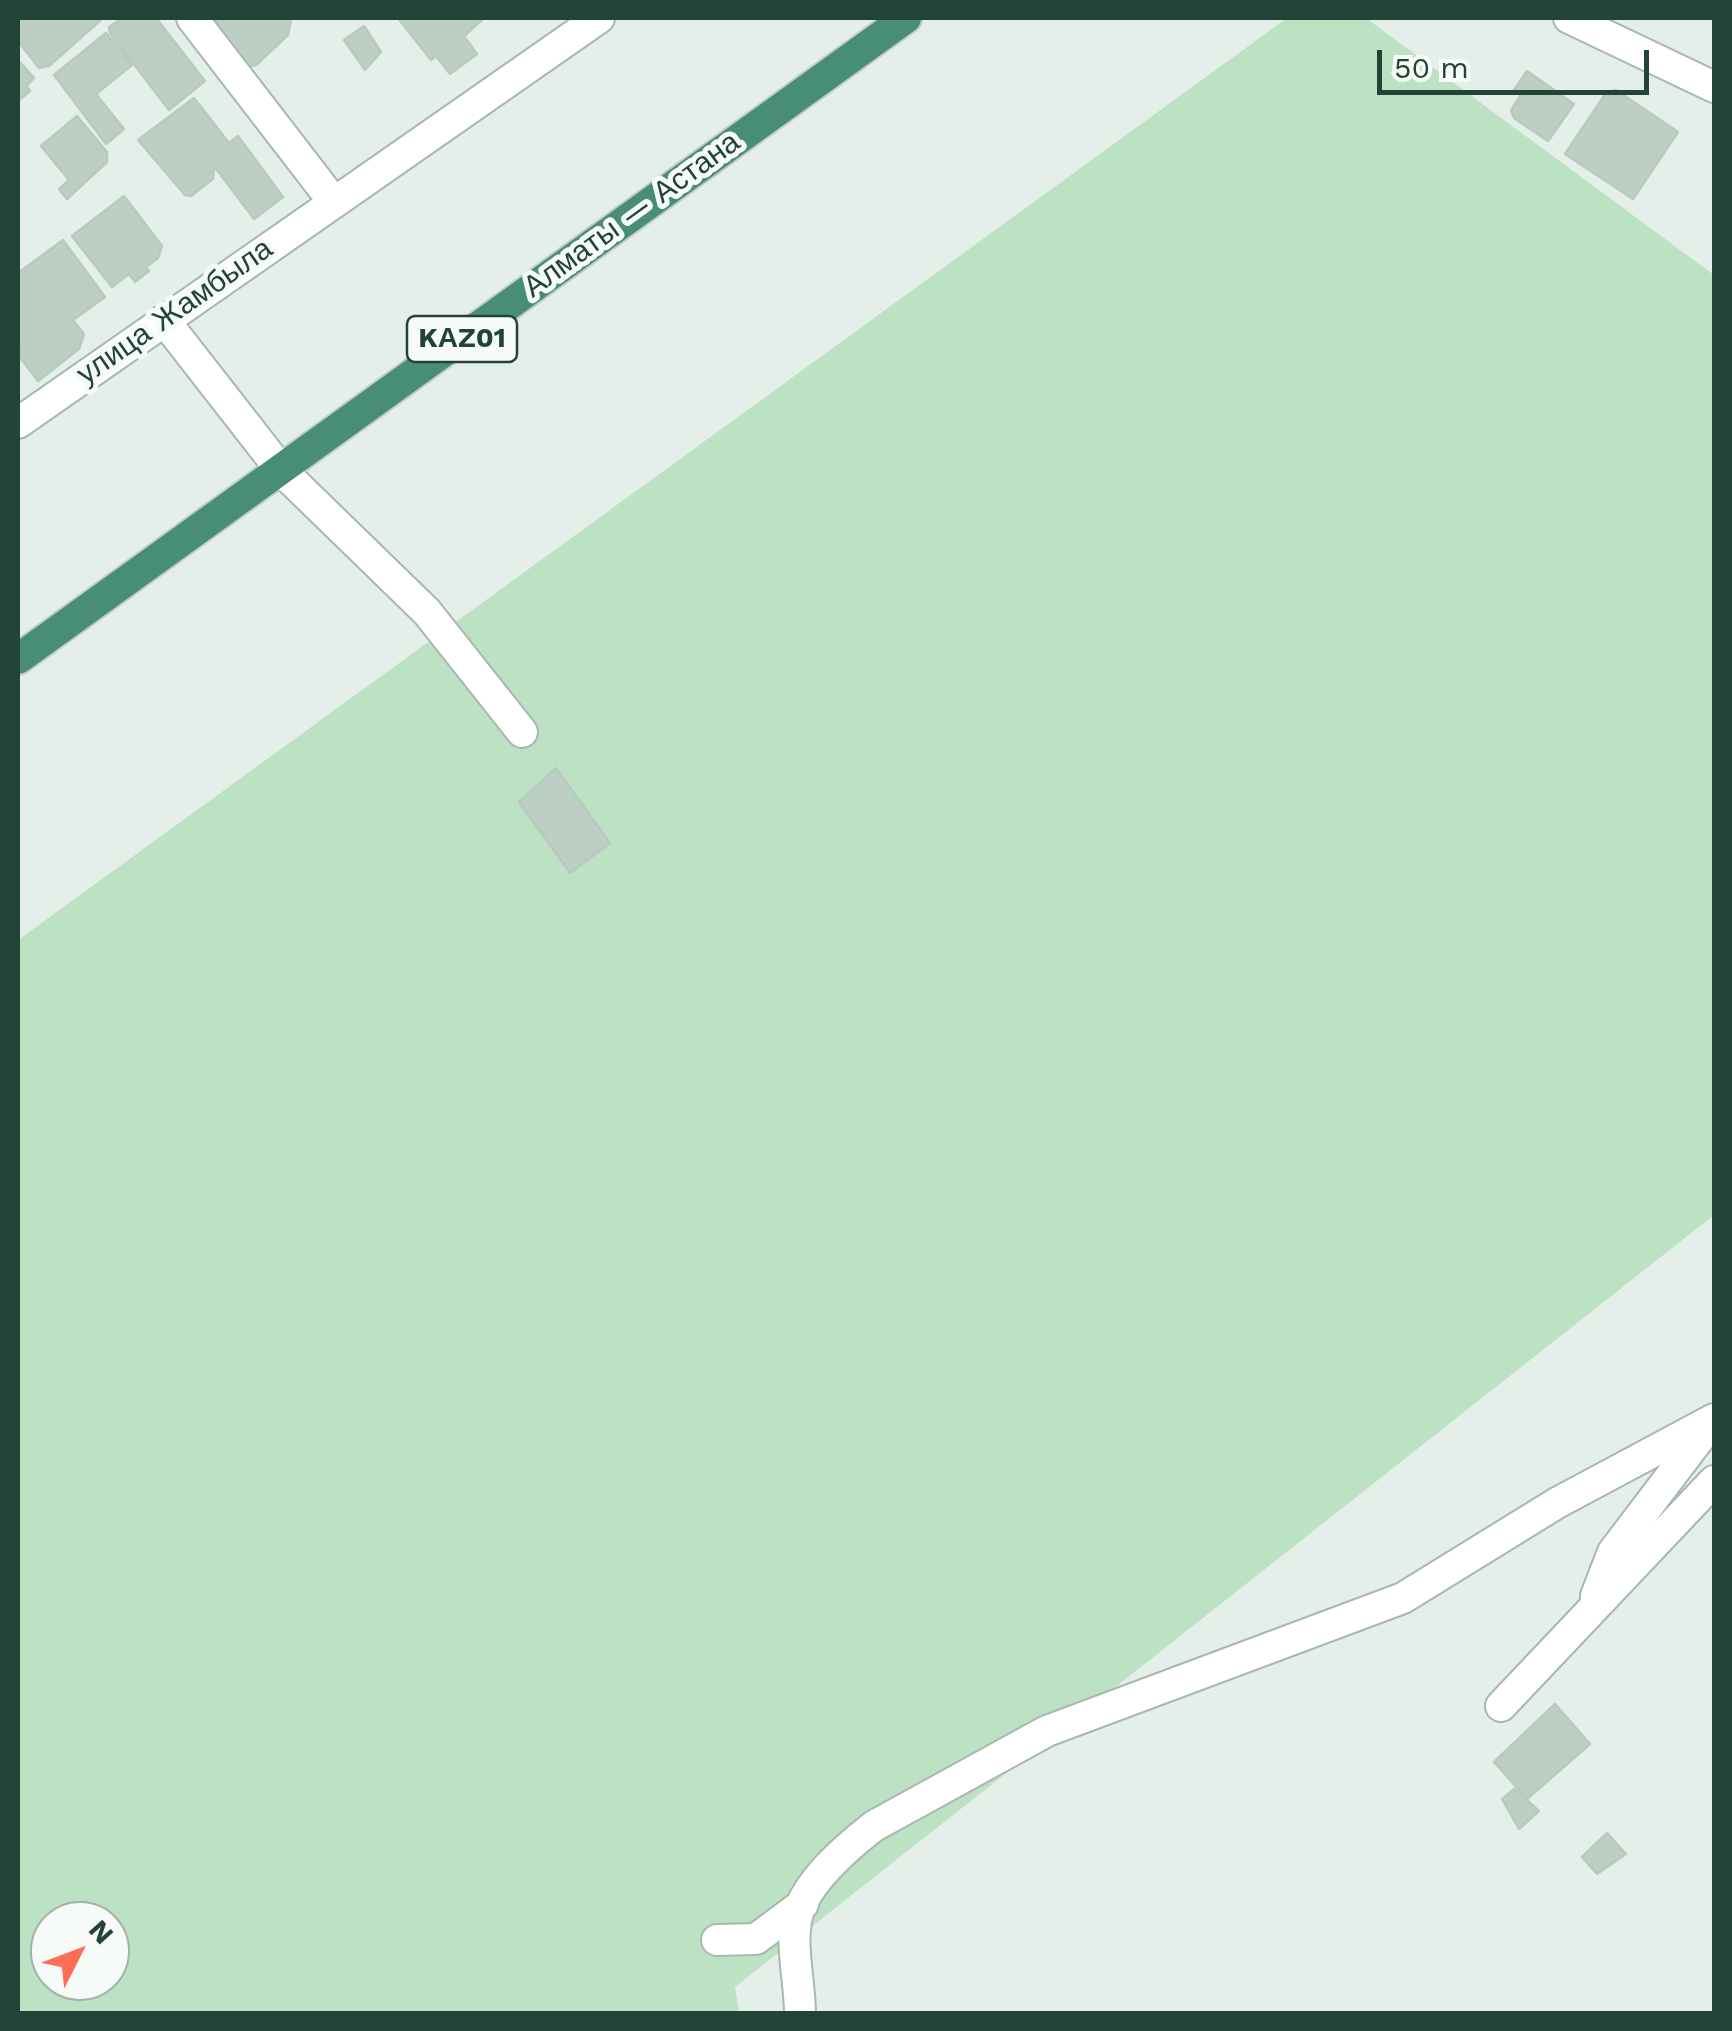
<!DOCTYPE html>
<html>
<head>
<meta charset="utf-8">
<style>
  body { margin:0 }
  #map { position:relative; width:1732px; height:2031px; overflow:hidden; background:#e5efea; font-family:"Work Sans",sans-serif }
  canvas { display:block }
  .frame { position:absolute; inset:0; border:20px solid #224437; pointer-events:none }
  .north { position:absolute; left:30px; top:1901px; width:100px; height:100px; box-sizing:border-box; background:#f7fbf8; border:2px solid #a2b2ab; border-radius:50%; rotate:48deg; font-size:28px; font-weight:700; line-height:40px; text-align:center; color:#224437 }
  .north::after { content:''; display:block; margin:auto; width:35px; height:45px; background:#fc6f56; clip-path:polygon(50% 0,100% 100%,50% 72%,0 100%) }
  .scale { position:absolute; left:1377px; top:50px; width:272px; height:45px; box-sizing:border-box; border:5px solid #224437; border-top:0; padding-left:12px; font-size:30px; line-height:35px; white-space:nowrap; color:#224437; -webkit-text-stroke:8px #f7fbf8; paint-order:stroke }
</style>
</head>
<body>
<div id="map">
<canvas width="1732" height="2031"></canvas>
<div class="frame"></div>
<div class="north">N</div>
<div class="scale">50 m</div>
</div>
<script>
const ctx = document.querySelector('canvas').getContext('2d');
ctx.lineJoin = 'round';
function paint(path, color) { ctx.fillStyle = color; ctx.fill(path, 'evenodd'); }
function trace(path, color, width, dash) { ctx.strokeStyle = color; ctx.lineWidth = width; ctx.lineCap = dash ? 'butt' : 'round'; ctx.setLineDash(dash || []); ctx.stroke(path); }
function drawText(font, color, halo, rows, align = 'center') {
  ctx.font = font + ' "Work Sans",sans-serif'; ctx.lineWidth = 10; ctx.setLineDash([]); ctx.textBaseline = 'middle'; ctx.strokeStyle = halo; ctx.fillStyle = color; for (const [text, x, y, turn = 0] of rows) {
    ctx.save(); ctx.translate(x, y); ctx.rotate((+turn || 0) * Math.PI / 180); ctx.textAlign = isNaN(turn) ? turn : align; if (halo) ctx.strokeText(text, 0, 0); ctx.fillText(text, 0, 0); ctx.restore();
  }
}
paint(new Path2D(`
  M1287 18H1366L1714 275V1215L735 1987 739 2013H18V940ZM50 1921H110V1981H50Z`), '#bde2c3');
const building = new Path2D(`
  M18 18H103L49 66 39 68 18 41Z
  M122 18H156L205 81 169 110 110 33 109 27Z
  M213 18H290L291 19 288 35 256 65 247 67Z
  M398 18H484L464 36 477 54 450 74 436 56 431 60Z
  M364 26 381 52 365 70 344 40Z
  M106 33 132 65 96 94 124 129 106 144 54 75Z
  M18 60 34 78 26 86 30 91 18 101Z
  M1527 71 1574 104 1548 141 1514 118 1511 110 1521 95 1514 90Z
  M1616 90 1678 132 1633 199 1565 154 1606 93Z
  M194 98 229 143 238 136 283 197 254 219 214 166 213 179 191 196 185 195 138 140Z
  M77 116 107 152V162L67 199 59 189 69 180 41 146Z
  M124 196 162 246 158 258 146 267 149 271 135 282 129 274 112 287 72 236Z
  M63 240 105 297 73 320 84 334 79 349 38 381 18 355 22 352 18 346V273Z
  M556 768 610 843 570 873 519 802Z
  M1555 1704 1590 1744 1527 1799 1494 1762Z
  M1514 1789 1539 1811 1519 1829 1502 1799Z
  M1607 1833 1626 1854 1597 1874 1582 1857Z`);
paint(building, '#bdcec5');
trace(building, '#b7cac0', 2.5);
const minor = new Path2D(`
  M192 18 333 201
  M1569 18 1714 87
  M164 320 281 470 427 612 522 732
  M18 423 599 18
  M1596 1596 1613 1552 1705 1431
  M1501 1706 1714 1481
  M717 1940 756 1939 803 1904
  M800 2014C800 1983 791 1950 796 1921 803 1884 847 1847 874 1826L1047 1731 1403 1598 1557 1503 1714 1419`);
const trunk = new Path2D(`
  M18 659 906 18`);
trace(minor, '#a7b8b1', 34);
trace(trunk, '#c1cbc7', 34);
trace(minor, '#fff', 30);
trace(trunk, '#488d77', 30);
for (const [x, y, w] of [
  [462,339,110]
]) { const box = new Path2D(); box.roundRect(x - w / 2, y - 23, w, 46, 8); ctx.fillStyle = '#f7fbf8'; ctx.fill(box); trace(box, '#224437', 2.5); }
drawText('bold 28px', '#224437', null, [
  ["KАZ01",462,339]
]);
drawText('30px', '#224437', '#f7fbf8', [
  ["Алматы — Астана",632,215,-36],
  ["улица Жамбыла",175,312,-35]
]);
</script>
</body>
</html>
